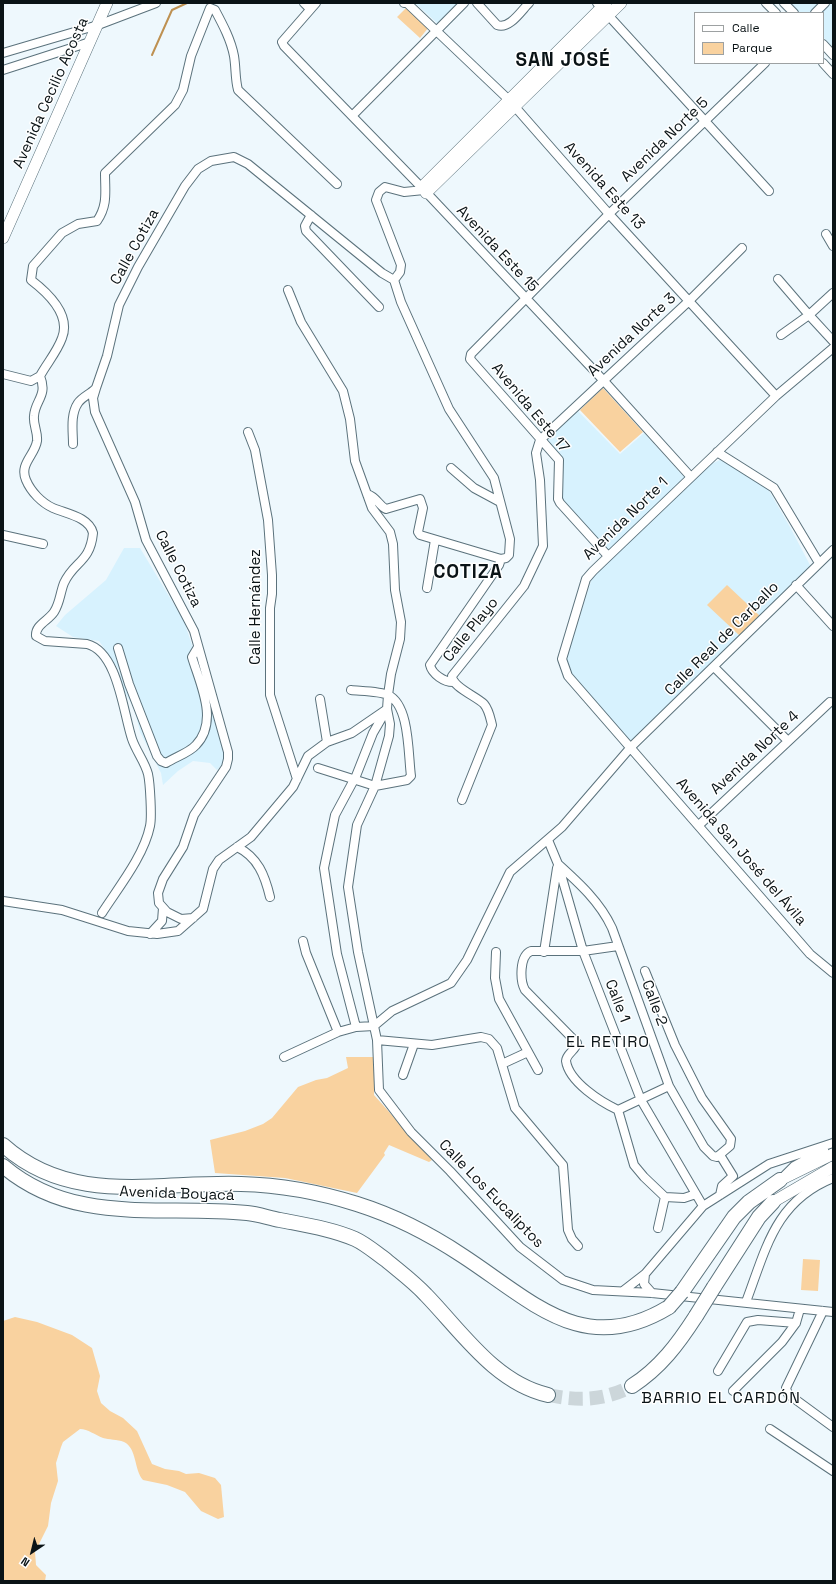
<!DOCTYPE html>
<html>
<head>
<meta charset="utf-8">
<style>
  body { margin:0 }
  #map { position:relative; width:836px; height:1584px; overflow:hidden; background:#eef8fd; font-family:"Space Grotesk",sans-serif }
  canvas { display:block }
  .frame { position:absolute; inset:0; border:4px solid #0a1316; pointer-events:none }
  .legend { position:absolute; left:694px; top:12px; width:130px; height:52px; box-sizing:border-box; background:#fff; border:1px solid #9da1a2; margin:0; padding:5px 7px; list-style:none; font-size:12px; color:#0a1316 }
  .legend li { display:flex; align-items:center; gap:8px; height:20px }
  .legend b { width:20px; border:1px solid #9da1a2 }
  .north { position:absolute; left:12px; top:1532px; width:40px; height:40px; -webkit-text-stroke:3px #fff; paint-order:stroke; rotate:215deg; font-size:11px; font-weight:700; line-height:16px; text-align:center; color:#0a1316 }
  .north::after { content:''; display:block; margin:auto; width:14px; height:18px; background:#0a1316; clip-path:polygon(50% 0,100% 100%,50% 72%,0 100%) }
</style>
</head>
<body>
<div id="map">
<canvas width="836" height="1584"></canvas>
<div class="frame"></div>
<ul class="legend">
<li><b style="height:5px;background:#fff"></b>Calle</li>
<li><b style="height:11px;background:#f9d29f"></b>Parque</li>
</ul>
<div class="north">N</div>
</div>
<script>
const ctx = document.querySelector('canvas').getContext('2d');
ctx.lineJoin = 'round';
function paint(path, color) { ctx.fillStyle = color; ctx.fill(path, 'evenodd'); }
function trace(path, color, width, dash) { ctx.strokeStyle = color; ctx.lineWidth = width; ctx.lineCap = dash ? 'butt' : 'round'; ctx.setLineDash(dash || []); ctx.stroke(path); }
function drawText(font, color, halo, rows, align = 'center') {
  ctx.font = font + ' "Space Grotesk",sans-serif'; ctx.lineWidth = 3; ctx.setLineDash([]); ctx.textBaseline = 'middle'; ctx.strokeStyle = halo; ctx.fillStyle = color; for (const [text, x, y, turn = 0] of rows) {
    ctx.save(); ctx.translate(x, y); ctx.rotate((+turn || 0) * Math.PI / 180); ctx.textAlign = isNaN(turn) ? turn : align; if (halo) ctx.strokeText(text, 0, 0); ctx.fillText(text, 0, 0); ctx.restore();
  }
}
paint(new Path2D(`
  M415 3H458L438 24Z
  M791 3H833V47L823 37V13H800Z
  M578 411 620 454 644 433 685 478 608 551 563 501 562 459 546 441Z
  M722 459 768 489 790 527 811 567 632 743 572 686 564 667 592 578 707 466Z
  M124 548H140L184 621 226 747 223 764 217 770 210 763 193 761 178 771 163 785 161 773 140 732 134 708 122 688 119 670 99 641 73 637 56 626 65 615 106 580Z`), '#d7f2fe');
paint(new Path2D(`
  M407 7 429 27 420 38 397 17Z
  M603 388 643 432 620 452 580 410Z
  M727 585 760 616 740 636 707 605Z
  M346 1057H374V1095L432 1160 429 1162 389 1145 384 1153 385 1155 357 1193 285 1178 215 1173 210 1140 245 1131 263 1124 272 1118 298 1087 316 1080 327 1078 348 1068Z
  M803 1259 820 1260 818 1291 801 1290Z
  M15 1317 37 1322 72 1335 92 1348 100 1376 97 1391 101 1403 110 1411 123 1418 137 1431 152 1464 165 1469 179 1471 186 1474 199 1473 215 1478 221 1485 224 1517 218 1519 201 1511 185 1492 167 1485 143 1480C134 1470 137 1448 124 1442 117 1439 109 1440 103 1438 95 1435 88 1429 80 1429L63 1442 61 1447 56 1463 58 1481 51 1503 48 1526 35 1552 36 1565 46 1575 45 1581H3V1321Z`), '#f9d29f');
trace(new Path2D(`
  M152 55 172 10 187 3`), '#be9152', 2);
trace(new Path2D(`
  M548 1395C578 1401 604 1401 632 1386`), '#ccd6da', 14, [14, 7]);
const minor = new Path2D(`
  M304 3 310 9
  M316 3 282 42 284 46 424 190 604 381 690 476
  M404 3H407L509 100 609 214 776 396
  M477 3 497 25C509 30 521 11 529 3
  M597 3 769 191
  M766 3 776 13
  M784 3 794 13
  M815 13 825 3
  M823 44 833 55
  M3 53 98 25 156 3
  M823 63 833 74
  M3 70 90 42
  M352 116 464 3
  M311 215 305 226 306 231 379 307
  M826 234 833 246
  M778 279 809 315 781 335
  M394 280 400 272 401 265 376 200 379 192 385 187 404 192 424 190
  M288 290 301 322 343 391 350 419 355 461 372 508 390 532 393 544 395 590 401 622 400 639 391 674 388 695 387 709 390 724 389 736 375 786 357 825 348 887 358 952 377 1040 379 1090 411 1132 450 1171 520 1247 563 1280 593 1290 652 1293 833 1312
  M833 293 809 315 833 341
  M833 348 776 396 593 571 586 579 562 659 568 676 810 954 833 973
  M3 374 31 381 40 376
  M248 432 255 450 268 520 272 575V594L270 608V695L297 779
  M73 444C73 431 70 415 78 403 82 397 90 394 95 389
  M717 452 774 488 819 563
  M451 468 474 488 500 502
  M367 494C377 497 378 505 386 509L420 499 423 508 418 532 420 535 501 559 506 558 509 555 510 539 494 478 449 409 401 302 394 280
  M3 535 43 544
  M608 556 560 503 558 499 559 460 470 359 471 354 609 214 765 63
  M796 585 833 626
  M427 588 435 540
  M118 648 129 684 157 756 161 761 166 763C175 757 189 753 196 745 219 721 200 684 192 657L198 647
  M714 667 788 741
  M453 682C444 682 432 674 430 665L499 565 501 559
  M320 699 327 742
  M318 768 375 786 407 780 411 776C408 755 410 705 388 695 380 691 360 691 351 690
  M462 800 492 725C490 717 489 710 484 704 476 696 452 687 452 676L524 586 543 546 540 480 536 453 540 440 690 300 742 248
  M699 825 830 702
  M548 840 558 864 583 951 641 1100 703 1206
  M237 847C258 857 265 876 270 897
  M558 864C579 883 600 902 612 928L669 1086 704 1147 713 1156 717 1157 730 1146 731 1139 702 1098 675 1045 645 971
  M3 901 62 910 128 931 157 934 178 931 203 909 213 869 219 860 251 837 293 787 308 756 327 742 352 733 387 709
  M102 913C118 888 144 856 150 826 152 817 150 783 148 774 145 762 136 751 132 739 123 712 118 652 87 644L45 641 36 636C35 625 48 621 54 612 60 603 60 593 64 583 74 561 90 563 93 533 89 517 67 514 53 508 42 503 31 492 26 480 19 464 35 455 37 441 38 432 33 425 34 416 35 400 48 396 40 376 47 363 57 352 62 338 71 315 48 293 31 280L33 266 62 233 78 224 97 221C108 205 105 192 105 173L175 105 183 90 191 56 210 8 215 10C223 25 231 40 234 56 236 68 235 79 238 90L337 184
  M193 918 181 919 167 912 159 903 158 893 163 879 183 847 194 815 226 767 228 759V752L194 631 146 540 135 502 95 412 93 398 96 388 107 356 119 305 138 267 185 186 198 169 211 161 234 157 248 164 382 273 394 280
  M150 934 162 921 163 908
  M303 941 306 953 338 1032
  M618 946 583 951H531C519 956 520 981 525 990L577 1043C576 1050 566 1054 566 1061 569 1082 601 1102 618 1110
  M496 952 495 978 499 999 538 1070
  M544 952 557 868
  M356 1027 337 954 324 868 335 815 356 776 373 733 384 714
  M377 1040 432 1045 481 1037 489 1039 497 1048 515 1108 563 1165 568 1230 572 1239 578 1246
  M284 1057 338 1032 356 1027 374 1026 392 1011 451 983 467 960 510 872 562 827 631 747 833 550
  M502 1064 528 1052
  M403 1075 414 1044
  M669 1086 618 1110 634 1165 644 1177 665 1197 684 1198 696 1194
  M785 1175 794 1166 824 1150
  M720 1195 722 1186 733 1176 720 1155
  M658 1228 665 1197
  M645 1274 644 1284 652 1293
  M623 1291 645 1274 703 1206 769 1164 833 1143
  M746 1302C766 1249 775 1201 833 1178
  M823 1311 786 1388 788 1394 833 1427
  M718 1371 747 1322 758 1320 796 1323
  M733 1391 782 1342 796 1323 800 1309
  M770 1429 833 1471`);
const secondary = new Path2D(`
  M421 188 606 3
  M426 193 621 3
  M3 238 107 3
  M780 1180 833 1154
  M773 1202 833 1167`);
const motorway = new Path2D(`
  M3 1145C72 1207 158 1181 241 1184 281 1185 319 1192 357 1204 395 1216 430 1234 463 1256 532 1301 584 1359 669 1307
  M3 1166C75 1227 161 1204 247 1213 258 1214 269 1218 280 1220 305 1225 332 1229 355 1239 366 1244 376 1253 386 1260 399 1271 414 1282 426 1295 461 1331 495 1383 548 1395
  M714 1287 759 1217 773 1202
  M682 1292 734 1217 749 1202 780 1180
  M632 1386C660 1368 678 1344 696 1316`);
trace(minor, '#5b727c', 10);
trace(secondary, '#5b727c', 12);
trace(motorway, '#5b727c', 16);
trace(minor, '#fff', 8);
trace(secondary, '#fff', 11);
trace(motorway, '#fff', 14);
const motorwayBridge = new Path2D(`
  M669 1307 682 1292
  M696 1316 714 1287`);
trace(motorwayBridge, '#5b727c', 16, []);
trace(motorwayBridge, '#fff', 14);
drawText('15px', '#0a1316', '#fff', [
  ["Avenida Cecilio Acosta",51,93,-66],
  ["Avenida Norte 5",665,140,-44],
  ["Avenida Este 13",604,186,48],
  ["Calle Cotiza",135,247,-61],
  ["Avenida Este 15",497,249,47],
  ["Avenida Norte 3",632,335,-43],
  ["Avenida Este 17",530,408,50],
  ["Avenida Norte 1",626,519,-44],
  ["Calle Cotiza",178,569,63],
  ["Calle Hernández",256,607,-90],
  ["Calle Playo",471,630,-51],
  ["Calle Real de Carballo",722,639,-45],
  ["Avenida Norte 4",755,753,-43],
  ["Avenida San José del Ávila",741,852,49],
  ["Calle 1",617,1001,69],
  ["Calle 2",654,1003,70],
  ["Avenida Boyacá",177,1194,2],
  ["Calle Los Eucaliptos",491,1194,46]
]);
ctx.letterSpacing = '1px';
drawText('16px', '#0a1316', '#fff', [
  ["EL RETIRO",608,1043],
  ["BARRIO EL CARDÓN",721,1399]
]);
ctx.letterSpacing = '0px';
ctx.letterSpacing = '1px';
drawText('bold 19px', '#0a1316', '#fff', [
  ["SAN JOSÉ",563,61],
  ["COTIZA",468,573]
]);
ctx.letterSpacing = '0px';
</script>
</body>
</html>
